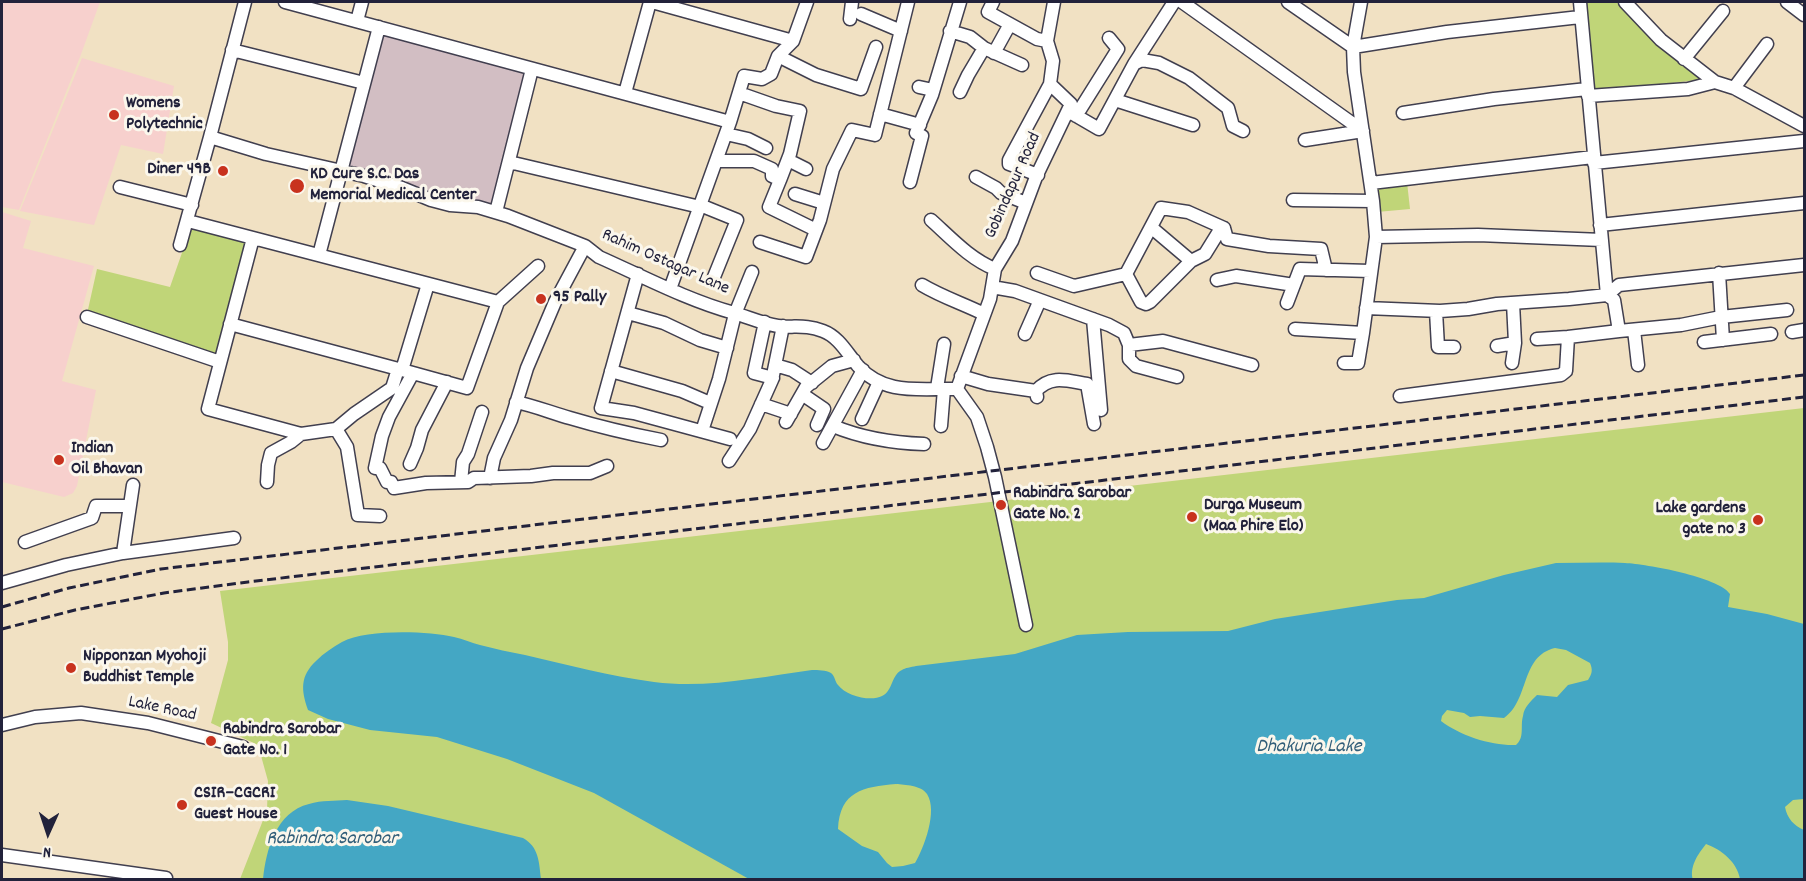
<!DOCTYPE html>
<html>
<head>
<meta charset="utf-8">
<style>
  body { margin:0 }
  #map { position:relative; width:1806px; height:881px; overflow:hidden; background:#f1e1c3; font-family:Dekko,sans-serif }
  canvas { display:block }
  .frame { position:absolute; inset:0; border:3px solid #22223b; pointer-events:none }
  .north { position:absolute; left:18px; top:803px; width:60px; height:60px; -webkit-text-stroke:4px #fbf7ec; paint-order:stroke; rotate:183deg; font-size:16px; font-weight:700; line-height:24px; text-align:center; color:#22223b }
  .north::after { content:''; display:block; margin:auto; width:21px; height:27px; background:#22223b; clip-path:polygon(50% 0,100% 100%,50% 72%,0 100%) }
</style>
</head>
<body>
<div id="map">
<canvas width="1806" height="881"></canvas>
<div class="frame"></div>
<div class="north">N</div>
</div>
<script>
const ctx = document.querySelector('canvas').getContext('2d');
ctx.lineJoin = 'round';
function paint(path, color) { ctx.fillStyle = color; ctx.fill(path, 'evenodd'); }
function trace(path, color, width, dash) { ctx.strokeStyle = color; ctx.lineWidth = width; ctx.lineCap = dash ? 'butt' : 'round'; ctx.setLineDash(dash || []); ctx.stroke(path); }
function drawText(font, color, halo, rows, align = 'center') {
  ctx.font = font + ' Dekko,sans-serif'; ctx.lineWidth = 6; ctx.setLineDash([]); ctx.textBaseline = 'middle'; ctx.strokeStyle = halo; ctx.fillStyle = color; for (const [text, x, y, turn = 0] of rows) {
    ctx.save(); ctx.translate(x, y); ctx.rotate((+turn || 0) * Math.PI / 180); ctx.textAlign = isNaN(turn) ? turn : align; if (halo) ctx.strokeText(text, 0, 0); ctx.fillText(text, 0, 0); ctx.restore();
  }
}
paint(new Path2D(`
  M2 2H100L80 57 19 210 2 207Z
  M82 58 174 86 163 154 121 145 94 225 20 211Z
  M2 212 31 221 23 248 94 266 62 381 96 390 77 486 73 493 64 497 2 482Z`), '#f7d0cd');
paint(new Path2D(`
  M382 30 530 70 494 210 453 202 343 168Z`), '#d2bec3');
paint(new Path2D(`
  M1584 2H1618L1658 42 1708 77 1698 80 1590 92Z
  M1407 182 1410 209 1377 212 1374 186Z
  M191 227 248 242 219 359 87 314 97 269 170 287Z
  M1804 408V879H240L267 810 268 781 258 745 211 723 228 660V642L220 591Z`), '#c0d578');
paint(new Path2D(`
  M1556 563C1579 563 1602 562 1625 563 1646 564 1719 577 1730 594L1728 607 1767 614 1804 624V799L1793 800 1785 807C1787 818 1794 826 1804 830V879H1740C1737 862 1722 850 1706 844 1698 854 1689 867 1693 880L749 879 594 793 507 759 437 737 370 730 328 719 308 710C301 690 300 676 316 661 324 653 333 647 342 642 366 629 427 631 454 637 463 639 472 643 480 645 495 649 510 652 525 655 567 665 610 676 654 682 706 689 760 677 812 670 818 670 826 670 831 673 835 676 835 682 838 685 846 696 871 702 882 696 893 691 891 675 902 670 905 668 911 667 916 666L1015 654 1077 635 1128 632 1228 631 1275 619 1397 600 1424 598 1504 575ZM1555 648 1566 650 1590 663C1593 670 1592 674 1588 680L1568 685 1557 697 1537 695C1531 701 1524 707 1523 716 1520 727 1525 737 1516 745 1492 746 1461 736 1441 721L1442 716 1447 710 1464 713 1470 717 1480 716 1504 718C1530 700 1520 656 1555 648ZM896 784C905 785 921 785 927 794 938 811 924 848 915 863L903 866 892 867 887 863 878 852 862 846 838 829C840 791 863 787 896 784Z
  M347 800 388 806 523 838C539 847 539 862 541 879H263C266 850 276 812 309 804 322 800 335 801 347 800Z`), '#44a7c4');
const minor = new Path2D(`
  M285 2 730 122 670 289
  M652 2 793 41
  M993 2 988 12 1037 39 1047 41
  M1182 2 1363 131
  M1288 2 1353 47 1447 32 1580 17
  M1580 2 1607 295
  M1625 2 1661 40 1715 82 1734 88 1804 126
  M1787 2 1804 15
  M861 14 901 31
  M850 19 852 2
  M357 21 362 2
  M950 31 970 37 984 48 968 75 960 92
  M984 48 1022 65
  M232 50 364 83
  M994 53 1010 24
  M778 56 816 75 861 89 876 47
  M1684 59 1723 11
  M1134 64 1142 60 1159 63 1189 78 1228 108 1233 126 1243 131
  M919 87 933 90
  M1734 88 1767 44
  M625 93 650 2
  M739 93 776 106 800 111 790 154 780 180
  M1588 96 1688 89 1715 82
  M1115 100 1193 125
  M1068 111 1099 129 1134 64 1174 2
  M1403 113 1494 99 1587 89
  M880 114 920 125
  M1076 116 1118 49 1109 38
  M730 122 744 76 762 79 771 74 778 56 793 41 807 2
  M726 134 748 139 766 148
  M210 137 266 154 364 176 402 188 431 200 450 205 478 207 508 216 585 246 599 257C644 277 687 300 734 313 748 317 763 324 778 326 795 328 805 324 823 331 839 337 847 353 858 366 885 396 920 388 957 389
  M1305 140 1363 131
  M788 160 806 169
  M716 161H754L772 169V176L780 180 769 207 816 230
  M509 162 700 207
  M1594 163 1804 141
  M1038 175 1009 164V160L1050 84
  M976 177 996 188 1001 193 1026 203
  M910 182 922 136 916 133 932 95 960 2
  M1371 183 1593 157
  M120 187 192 205
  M795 194 824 203
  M1293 200 1373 201
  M700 205 737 220 714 277
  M496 212 532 69
  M931 220C951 238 970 259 995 269
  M188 221 498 302
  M1600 225 1804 203
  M1152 228 1191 261 1205 254 1218 233 1224 228
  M1224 228 1227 239 1269 246 1321 249 1326 270
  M1376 237 1478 235 1602 240
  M253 238 208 409 301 434
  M760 242 806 257 820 220 833 169 852 130 875 135 908 2
  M180 245 210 137 245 2
  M319 255 379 27
  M1037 273 1074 286 1126 274 1161 208 1188 212 1224 228
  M1719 273 1723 340
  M638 274 601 408 634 413 730 439
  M1126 274 1141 302 1146 304 1150 302 1191 261
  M1217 280 1236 276 1294 285
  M922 285C942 297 964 304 984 314
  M992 287 1015 291 1109 325 1124 333 1129 345V359L1136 366 1177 377
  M1607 295 1619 285 1804 265
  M1287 303 1300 269 1370 271
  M1366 308 1440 311 1468 309 1497 304 1569 299 1607 295 1614 300 1619 331 1568 337
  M1436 311 1438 347H1454
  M628 313 664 323 700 340 727 348
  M87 317 220 362
  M1093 319 1101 410
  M765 322 754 373 773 378
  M230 324 402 370 428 284
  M1295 329 1363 333 1376 237 1373 201 1354 72 1353 47 1361 2
  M1634 330 1638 365
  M1619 331 1681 325 1721 317 1787 310
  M1792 332 1804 330
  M1025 334 1040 300
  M1704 342 1771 334
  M1129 345 1163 341 1252 365
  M1497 346 1515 343
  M1344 363H1358L1363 333
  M1512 363 1515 343 1513 303
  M775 365 792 370 812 383
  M402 370 467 388 498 302 538 266
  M611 371 682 391 710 403
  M961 376 988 384 1036 391 1037 397
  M937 388 944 344
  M957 389 990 299 995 269 1012 241 1036 177 1071 104 1050 84 1053 61 1047 41 1054 2
  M957 389 977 417 987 447 995 477 1026 625
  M1036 391C1051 374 1068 381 1087 384L1094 424
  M802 394 824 409 817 425
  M1400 396 1561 375 1566 371 1568 337 1537 339
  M516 402C535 406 552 413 570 418 600 427 630 434 661 440
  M761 404 791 414
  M862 419 879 382
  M786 422 806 387 832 366 854 360
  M833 426C862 438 893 443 924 444
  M941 426 944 389
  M336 429 347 447 358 515 380 516
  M702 431 719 379 735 314 752 272
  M823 443 863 370
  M729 461 750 429 772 380 783 326
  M410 464 417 448 422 430 447 382
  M375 468 382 436 389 417 413 373
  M380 468 387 482H391L394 488 426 483 468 482 474 478 531 476 553 473H590L607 466
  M490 478 494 458 511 420 527 368 555 302 585 246
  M267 482 268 465 271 453 291 442 301 434 336 429 354 414 392 388 398 369
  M461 482 463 462 468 454 482 412
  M25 542 92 518 96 506H129
  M123 553 133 485
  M2 583 66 565 123 553 234 538
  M2 725 35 717 81 713 148 723 243 747
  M2 855 166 878`);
trace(minor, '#413f4f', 15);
trace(minor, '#fff', 12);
trace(new Path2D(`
  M2 607 69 588 161 569 1804 375
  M2 629 75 610 164 593 248 582 1804 397`), '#22223b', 3, [9, 4.5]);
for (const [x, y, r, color] of [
  [114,115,6,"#c8321e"],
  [223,171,6,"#c8321e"],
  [297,186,8,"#c8321e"],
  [541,299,6,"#c8321e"],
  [59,460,6,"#c8321e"],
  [1001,505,6,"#c8321e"],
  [1192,517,6,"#c8321e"],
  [1758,520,6,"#c8321e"],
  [71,668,6,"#c8321e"],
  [211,741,6,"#c8321e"],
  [182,805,6,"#c8321e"]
]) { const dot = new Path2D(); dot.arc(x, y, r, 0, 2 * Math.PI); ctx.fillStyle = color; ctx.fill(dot); trace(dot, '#fbf7ec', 2); }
drawText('bold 18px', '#22223b', '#fbf7ec', [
  ["Womens",126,105],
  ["Polytechnic",126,126],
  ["Diner 49B",211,171,"right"],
  ["KD Cure S.C. Das",310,176],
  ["Memorial Medical Center",310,197],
  ["95 Pally",553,299],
  ["Indian",71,450],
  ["Oil Bhavan",71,471],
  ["Rabindra Sarobar",1013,495],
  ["Gate No. 2",1013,516],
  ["Durga Museum",1204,507],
  ["(Maa Phire Elo)",1204,528],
  ["Lake gardens",1746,510,"right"],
  ["gate no 3",1746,531,"right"],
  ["Nipponzan Myohoji",83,658],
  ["Buddhist Temple",83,679],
  ["Rabindra Sarobar",223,731],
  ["Gate No. 1",223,752],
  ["CSIR–CGCRI",194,795],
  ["Guest House",194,816]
], 'left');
drawText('18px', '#22223b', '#fbf7ec', [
  ["Gobindapur Road",1014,186,-66],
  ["Rahim Ostagar Lane",665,263,24],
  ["Lake Road",162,710,12]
]);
drawText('italic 20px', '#315e79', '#fbf7ec', [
  ["Dhakuria Lake",1309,748],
  ["Rabindra Sarobar",332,840]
]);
</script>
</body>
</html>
